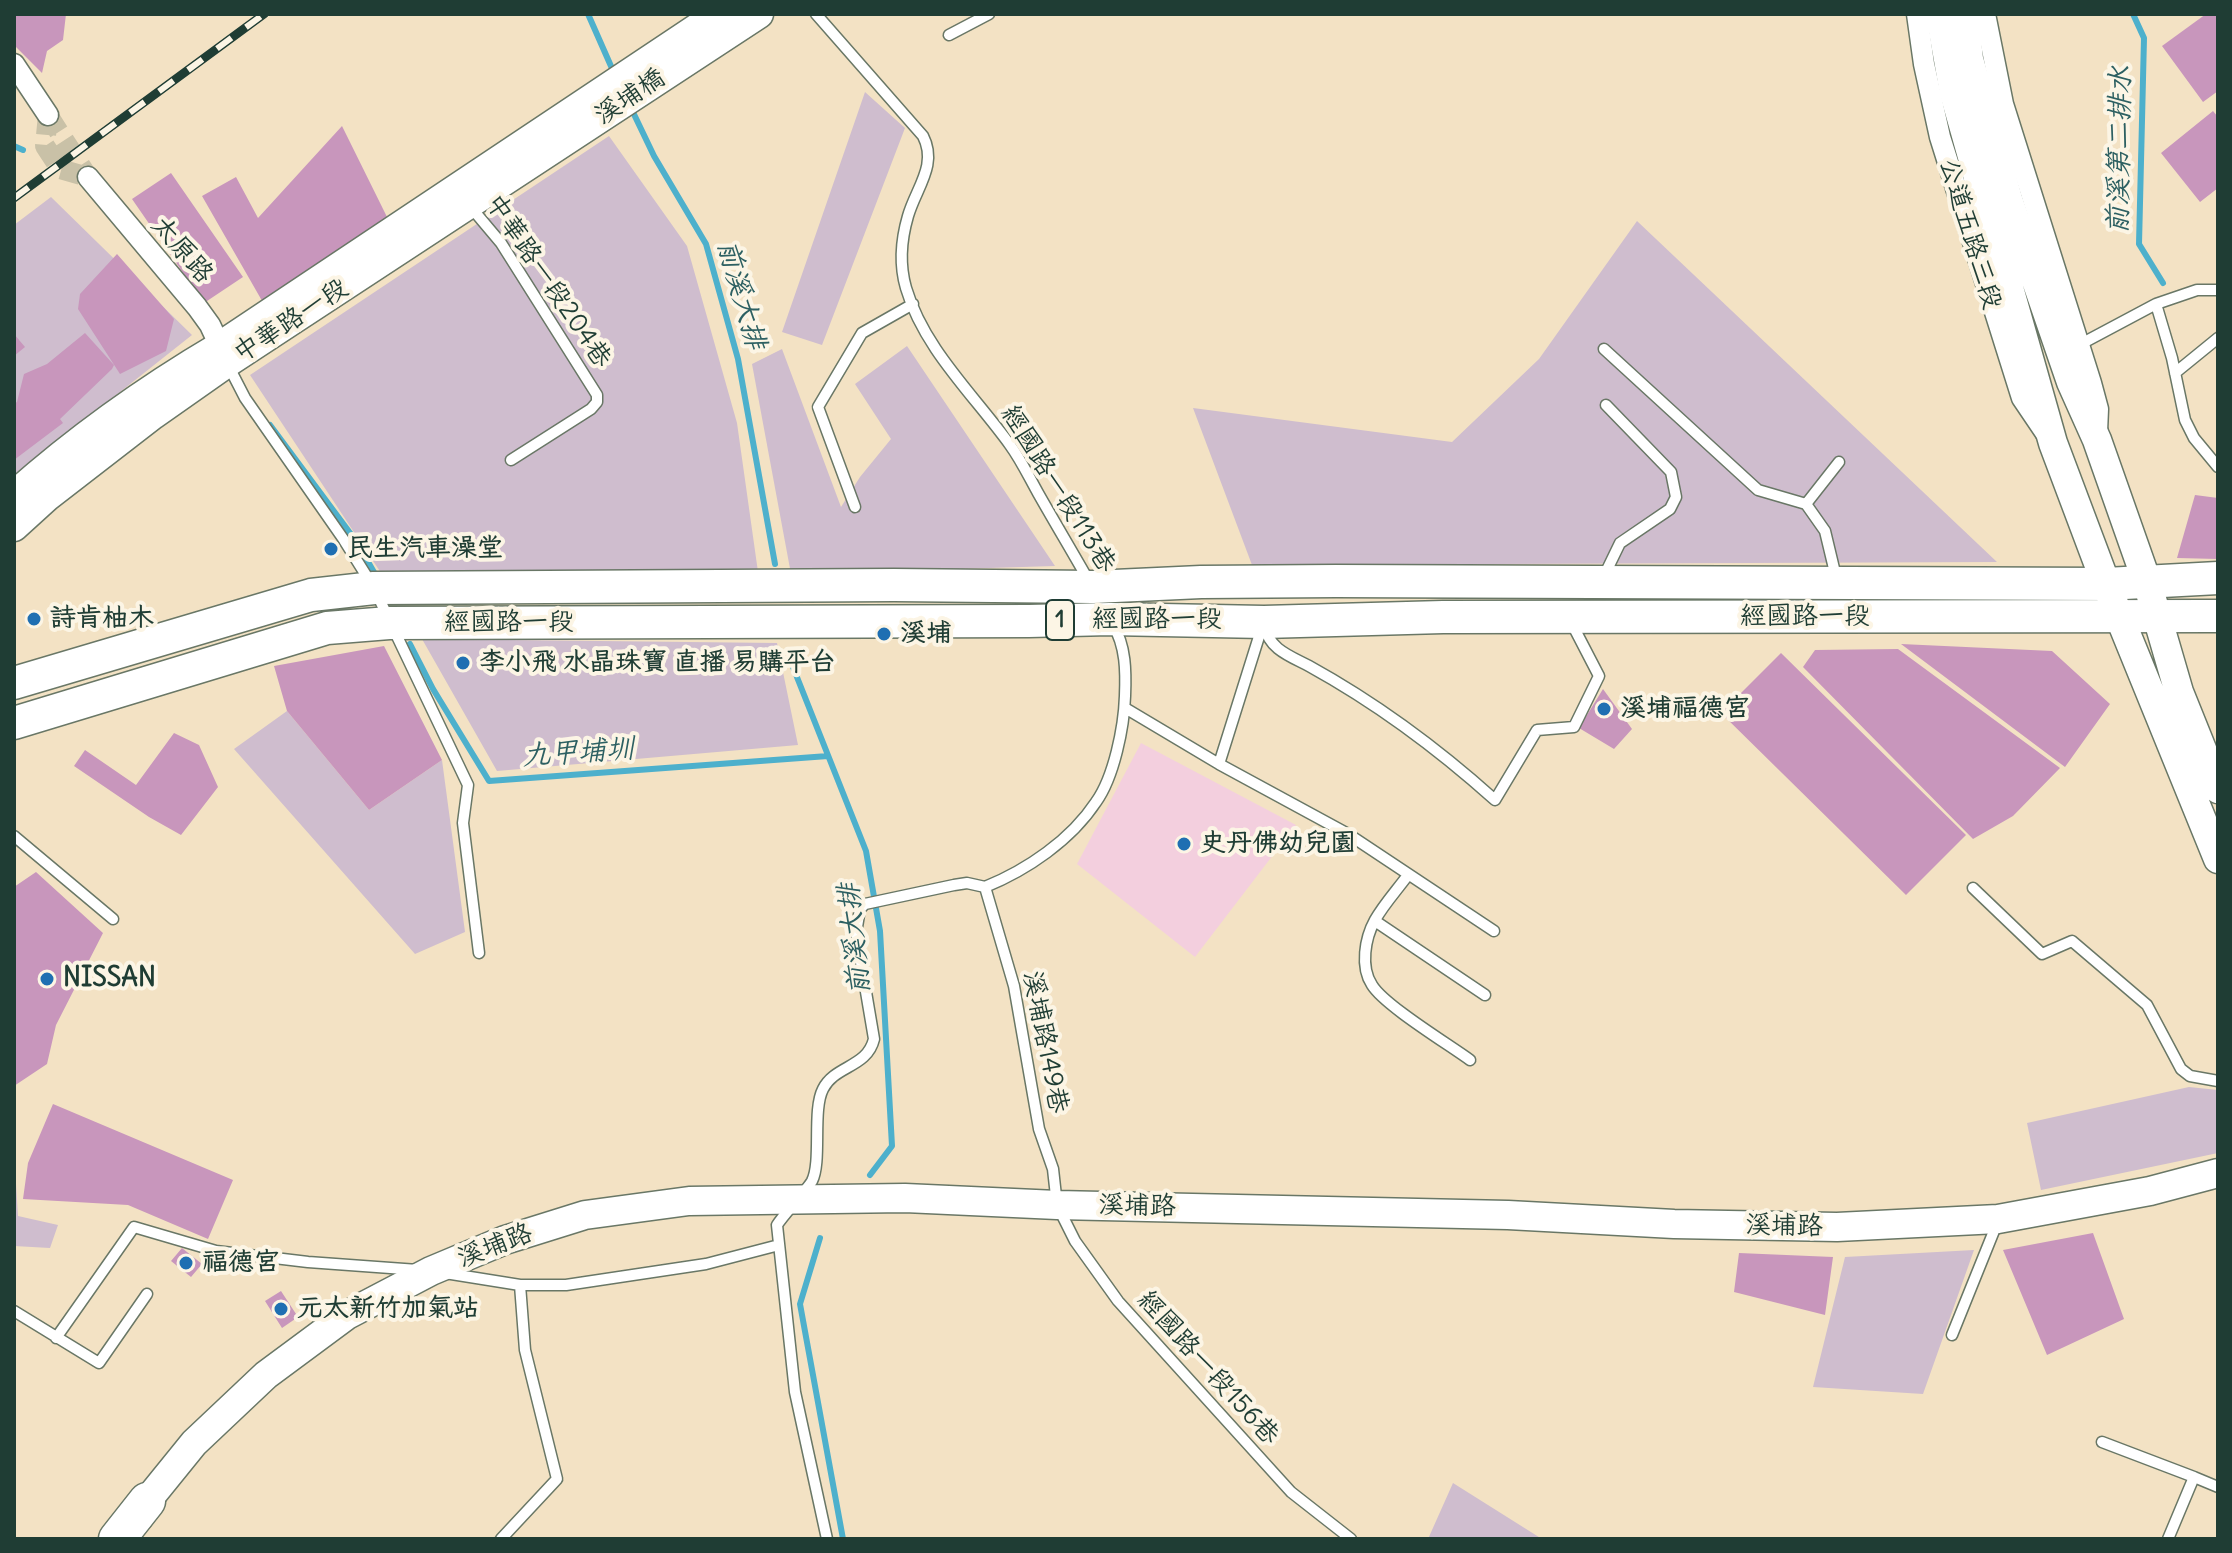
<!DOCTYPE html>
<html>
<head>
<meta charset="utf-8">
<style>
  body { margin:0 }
  #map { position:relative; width:2232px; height:1553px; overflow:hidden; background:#f3e2c4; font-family:Delius,sans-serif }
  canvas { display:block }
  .frame { position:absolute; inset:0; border:16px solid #1f3d34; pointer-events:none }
</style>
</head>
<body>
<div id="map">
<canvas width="2232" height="1553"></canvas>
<div class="frame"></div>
</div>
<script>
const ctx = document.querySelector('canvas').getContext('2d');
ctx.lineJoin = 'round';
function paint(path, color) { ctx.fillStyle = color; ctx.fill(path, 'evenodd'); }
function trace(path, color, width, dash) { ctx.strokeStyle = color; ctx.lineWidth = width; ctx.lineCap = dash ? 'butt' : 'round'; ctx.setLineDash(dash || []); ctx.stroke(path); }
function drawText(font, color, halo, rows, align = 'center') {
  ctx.font = font + ' Delius,"LXGW WenKai TC",sans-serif'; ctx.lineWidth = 8; ctx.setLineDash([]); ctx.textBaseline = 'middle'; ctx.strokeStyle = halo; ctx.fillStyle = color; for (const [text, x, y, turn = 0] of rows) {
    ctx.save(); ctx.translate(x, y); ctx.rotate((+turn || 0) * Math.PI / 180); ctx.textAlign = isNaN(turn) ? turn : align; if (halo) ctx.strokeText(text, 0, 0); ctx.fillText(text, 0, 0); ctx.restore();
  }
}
paint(new Path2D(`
  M1141 743 1296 825 1195 957 1077 864Z`), '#f3cfde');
paint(new Path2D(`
  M865 92 905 128 822 345 782 332Z
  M609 136 687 246 737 423 758 572 385 579 250 375Z
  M51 197 192 335 14 476V225Z
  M1637 221 1997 562 1252 565 1193 408 1452 442 1539 359Z
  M907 346 1055 566 791 574 752 364 782 349 841 507 860 477 891 439 855 384Z
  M422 639 777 643 798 745 497 771Z
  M287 711 369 810 442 760 465 932 415 954 234 749Z
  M2189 1087 2218 1090V1153L2041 1190 2027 1123Z
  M14 1152 18 1216 58 1225 50 1248 14 1246Z
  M1974 1250 1923 1394 1813 1387 1845 1257Z
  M1453 1483 1542 1539H1428Z`), '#cfbdce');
trace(new Path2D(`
  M588 14 614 73
  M2133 14 2144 38 2139 244 2163 283
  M631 108 654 156 706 244 738 359 775 564
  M14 146 23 150
  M270 425 356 541 375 574
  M410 644 433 689 489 781 828 756
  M789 657 866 851 880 931 892 1146 870 1175
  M820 1238 800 1304 843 1539`), '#4db0cc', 6);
paint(new Path2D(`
  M14 14H66L63 40 47 51 42 73 14 45Z
  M2206 14H2218V91L2203 102 2162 46Z
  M2213 111 2218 117V188L2200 202 2161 153Z
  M342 126 388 219 265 306 202 196 236 177 258 218Z
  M171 173 243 277 204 303 132 199Z
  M117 254 174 319 166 351 120 374 78 309 80 294Z
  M85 333 114 365 112 369 60 419 63 423 14 460V404L17 402 24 374 47 364Z
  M14 334 25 347 14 356Z
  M2195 495 2218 498V559L2177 558Z
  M1901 644 2052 651 2110 704 2065 767Z
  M384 646 442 760 369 810 287 711 274 666Z
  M1898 649 2060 768 2013 816 1973 839 1803 667 1815 650Z
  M1781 653 1966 835 1906 895 1721 713Z
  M1603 689 1632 729 1614 749 1579 728Z
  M174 733 199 745 218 787 181 835 149 817 74 766 85 750 136 785Z
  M36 872 103 933 56 1025 47 1064 14 1086V887Z
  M53 1104 233 1180 208 1239 128 1205 23 1199 28 1163Z
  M2093 1233 2124 1319 2047 1355 2003 1250Z
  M182 1248 202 1264 191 1277 171 1261Z
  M1739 1253 1833 1257 1825 1315 1734 1292Z
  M281 1291 298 1317 282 1328 265 1301Z`), '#c896bc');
trace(new Path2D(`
  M48 115 45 146 60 169 88 177
  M48 115 88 177`), '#c9c1a7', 20, [20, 10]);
const lane = new Path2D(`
  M816 14 923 136C938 165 916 188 908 216 901 240 899 264 906 288 924 349 974 395 1010 445 1021 460 1029 477 1038 493 1055 523 1073 553 1090 583
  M949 35 989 14
  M469 205 501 243 597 395V402L591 409 511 460
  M2218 290H2197L2156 304 2172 358 2185 420 2194 438 2218 467
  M2079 345 2156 304
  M1604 349 1758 490 1806 504 1825 531 1837 581
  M228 365 245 398 344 540 374 588 468 785 463 823 479 953
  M2175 373 2218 338
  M1806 504 1839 462
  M855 507 818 407 862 333 913 304
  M1604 576 1620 543 1670 509 1676 497 1671 472 1606 405
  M1265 627C1269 649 1290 656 1309 666 1378 704 1436 747 1495 800L1537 730 1574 727 1599 676 1571 622
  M1125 708 1219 764 1348 834 1494 931
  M1219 764 1262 627
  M14 836 113 919
  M1408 875C1397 890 1384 904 1375 920 1365 938 1360 967 1372 985 1384 1005 1448 1044 1470 1060
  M985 887C1027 870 1071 840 1096 802 1114 777 1124 727 1125 696 1126 672 1126 646 1113 625
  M985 887 1014 986 1039 1129 1053 1169 1057 1205 1075 1241 1118 1301 1291 1492 1351 1539
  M1973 888 2042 954 2072 941 2147 1005 2181 1069 2190 1076 2218 1081
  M1375 921 1485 995
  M445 1273 520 1285H566L706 1264 779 1245
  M14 1311 99 1363 147 1294
  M1952 1335 1998 1221
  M56 1338 134 1227 216 1251 308 1262 418 1270
  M2102 1442 2194 1477
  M501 1539 557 1479 525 1350 520 1285
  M827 1539 795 1392 777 1225C785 1213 806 1191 812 1181 822 1161 812 1110 823 1089 835 1065 867 1068 874 1039L856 933 860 909 865 904 954 885 967 883 985 887
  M2168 1539 2194 1477 2218 1487`);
const street = new Path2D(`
  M1917 14 1924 64 1940 137 2022 398 2045 432
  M1985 14 2003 104 2091 383 2098 409 2097 432
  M14 64 48 115
  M88 177 197 307 210 325 225 357`);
const secondary = new Path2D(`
  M1940 14 1954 93 2053 443 2106 584 2218 859
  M1964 14 1969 59 2008 199 2071 382 2097 440 2147 582 2179 692 2218 789
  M14 495C77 439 147 389 220 346L718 14
  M14 527 47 497 153 415 227 363 759 14
  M139 1517 147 1501 194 1443 266 1375 347 1315 431 1271 505 1240 585 1215 689 1201 905 1198 1057 1205 1508 1215 1674 1224 1837 1227 1998 1219 2150 1191 2218 1173`);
const primary = new Path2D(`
  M14 683 311 595 374 588 894 585 1093 587 1201 582 1336 581 2106 584 2218 578
  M14 723 327 628 389 623 1029 621 1110 619 1264 622 1443 617 2218 616`);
const highway = new Path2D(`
  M117 1539 147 1501`);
trace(lane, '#697766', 13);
trace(street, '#697766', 23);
trace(secondary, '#697766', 31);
trace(primary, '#697766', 35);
trace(highway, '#697766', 39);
trace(lane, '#fff', 10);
trace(street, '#fff', 20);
trace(secondary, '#fff', 28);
trace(primary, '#fff', 32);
trace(highway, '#fff', 36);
const rail = new Path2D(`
  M14 198 264 14`);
trace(rail, '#1f3d34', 9);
trace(rail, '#fcf5e5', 6, [18]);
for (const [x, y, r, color] of [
  [331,549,8,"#1f6fb2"],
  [34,619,8,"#1f6fb2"],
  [884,634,8,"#1f6fb2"],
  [463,663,8,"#1f6fb2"],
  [1604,709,8,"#1f6fb2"],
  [1184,844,8,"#1f6fb2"],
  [47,979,8,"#1f6fb2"],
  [186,1263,8,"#1f6fb2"],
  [281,1309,8,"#1f6fb2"]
]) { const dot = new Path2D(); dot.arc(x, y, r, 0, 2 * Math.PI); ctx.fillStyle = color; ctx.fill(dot); trace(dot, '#fcf5e5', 3); }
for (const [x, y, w] of [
  [1060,620,28]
]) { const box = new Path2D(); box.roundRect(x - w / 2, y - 20, w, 40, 6); ctx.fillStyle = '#fcf5e5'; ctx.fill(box); trace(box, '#1f3d34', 2); }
drawText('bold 24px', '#1f3d34', null, [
  ["1",1060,620]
]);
drawText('26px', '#1f3d34', '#fcf5e5', [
  ["溪埔橋",630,97,-34],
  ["公道五路三段",1970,234,73],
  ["太原路",182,250,49],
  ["中華路一段204巷",548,281,56],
  ["中華路一段",291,321,-33],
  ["經國路一段113巷",1058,489,58],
  ["經國路一段",1805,617],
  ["經國路一段",1157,620],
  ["經國路一段",509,623],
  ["溪埔路149巷",1045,1042,79],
  ["溪埔路",1137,1206,1],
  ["溪埔路",1784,1226,1],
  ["溪埔路",495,1246,-21],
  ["經國路一段156巷",1208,1368,48]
]);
drawText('bold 26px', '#1f3d34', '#fcf5e5', [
  ["民生汽車澡堂",347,549],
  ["詩肯柚木",50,619],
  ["溪埔",900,634],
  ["李小飛 水晶珠寶 直播 易購平台",479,663],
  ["溪埔福德宮",1620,709],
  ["史丹佛幼兒園",1200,844],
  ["NISSAN",63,979],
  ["福德宮",202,1263],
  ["元太新竹加氣站",297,1309]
], 'left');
drawText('italic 28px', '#2d6062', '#fcf5e5', [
  ["前溪第二排水",2120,150,-89],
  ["前溪大排",741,295,74],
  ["九甲埔圳",578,753,-4],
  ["前溪大排",855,939,-96]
]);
</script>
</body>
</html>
